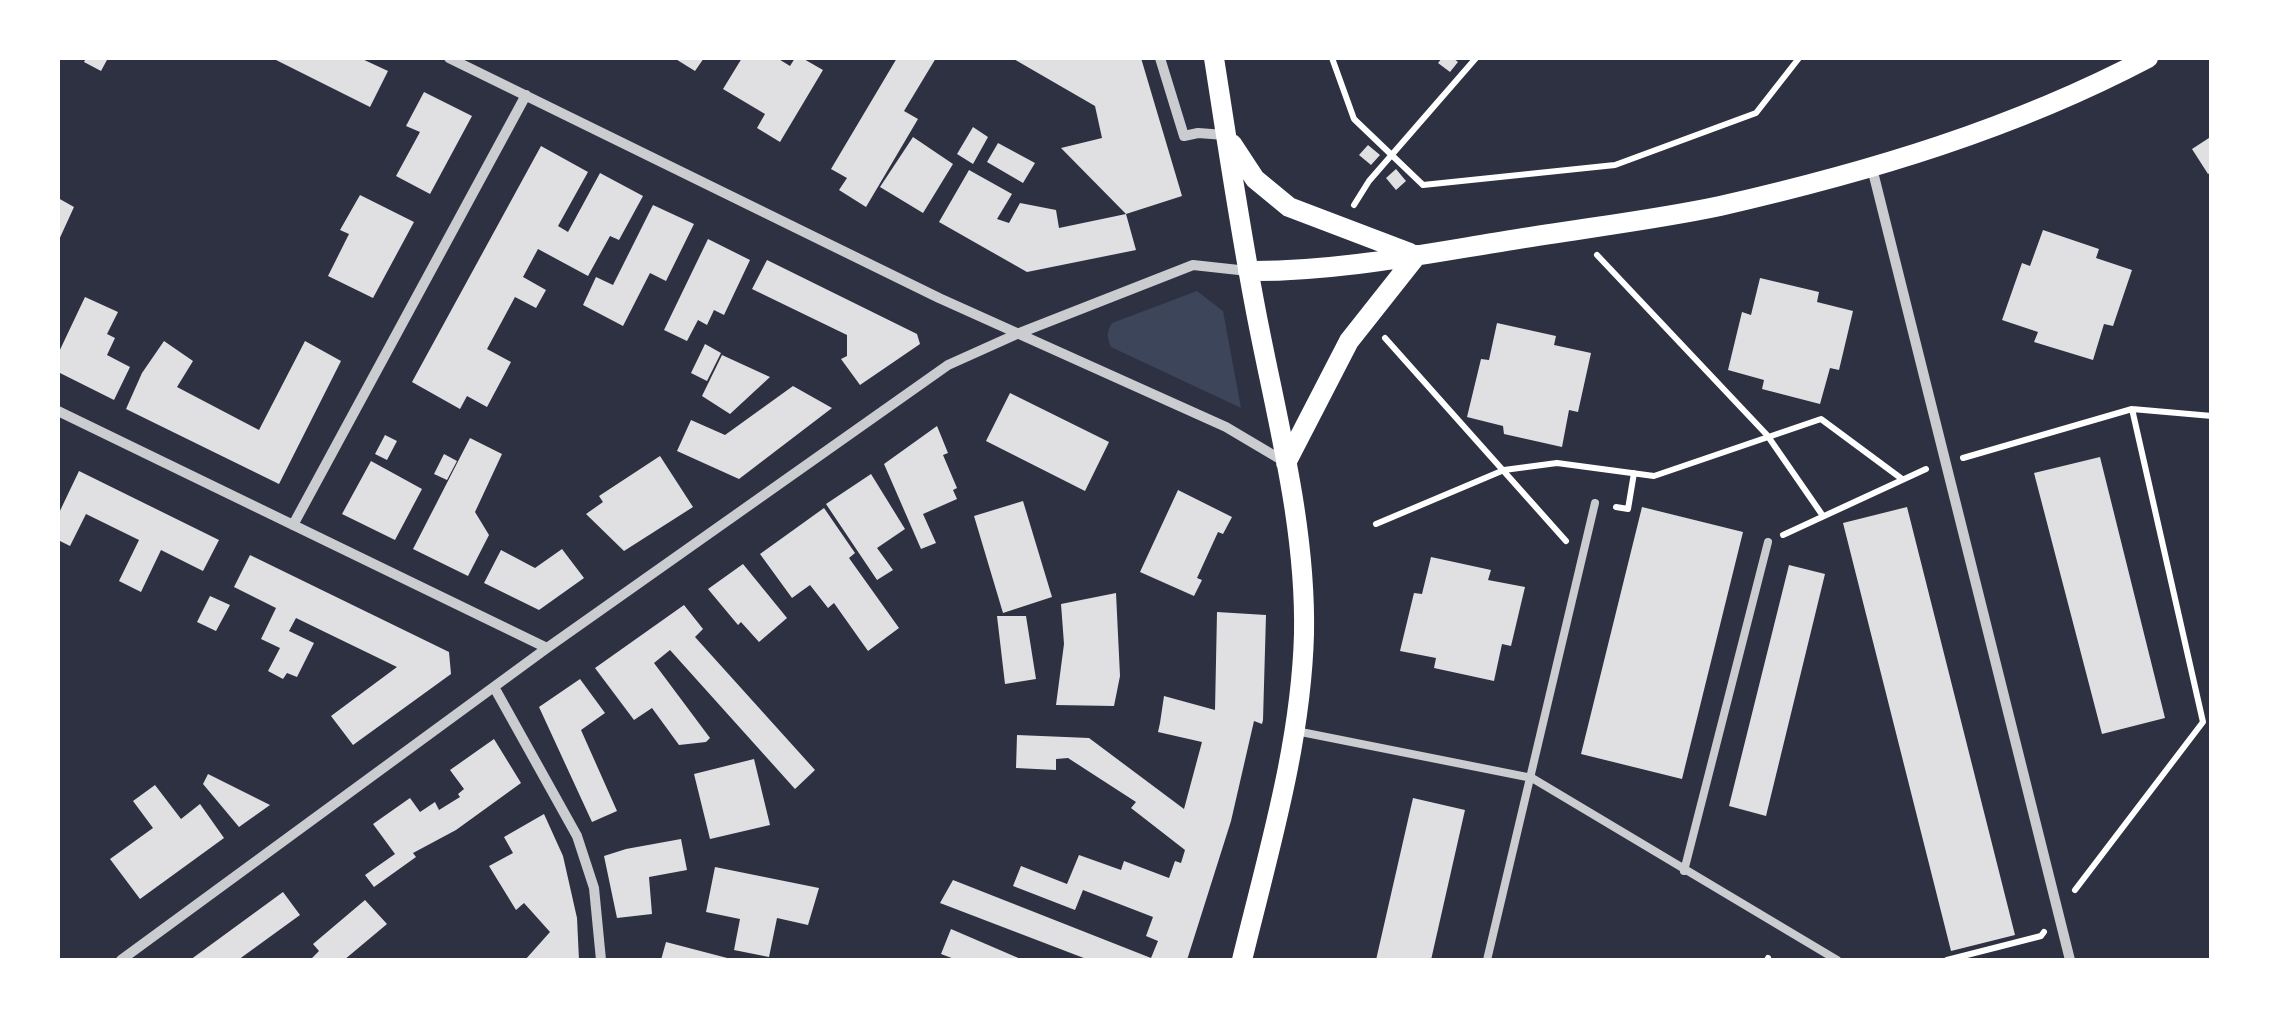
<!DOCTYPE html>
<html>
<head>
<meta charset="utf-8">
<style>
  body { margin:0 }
  #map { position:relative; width:2269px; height:1018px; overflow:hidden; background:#2d3142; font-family:Helvetica,sans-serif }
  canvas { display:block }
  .frame { position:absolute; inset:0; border:60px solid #fff; pointer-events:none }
</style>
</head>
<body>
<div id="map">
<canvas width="2269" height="1018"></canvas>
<div class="frame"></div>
</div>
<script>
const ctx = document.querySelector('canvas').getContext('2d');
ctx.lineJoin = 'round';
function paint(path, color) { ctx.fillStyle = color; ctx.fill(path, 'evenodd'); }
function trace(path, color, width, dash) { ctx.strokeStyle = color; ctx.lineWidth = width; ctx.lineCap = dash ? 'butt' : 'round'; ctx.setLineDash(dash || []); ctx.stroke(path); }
paint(new Path2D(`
  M1197 291 1223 311 1241 408 1111 347C1107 338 1106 332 1112 323Z`), '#3c4559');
paint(new Path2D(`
  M86 58H108L101 71 84 62Z
  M272 58H360L388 71 370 107Z
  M674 58H704L695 71Z
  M742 58H777L790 66 795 58H802L823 70 780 142 757 128 765 114 723 89Z
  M897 58H936L904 111 918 119 866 207 839 190 847 178 831 169Z
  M1012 58H1141L1182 196 1126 214 1136 250 1027 272 939 222 969 170 1012 194 997 219 1009 223 1020 203 1056 210 1059 228 1126 214 1061 148 1102 138 1095 106Z
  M1442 58H1453L1458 62 1450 72 1438 63Z
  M424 92 472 116 430 194 396 176 420 132 406 126Z
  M973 127 988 137 973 164 957 154Z
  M2212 136V172L2208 174 2192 149Z
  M913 137 953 164 923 213 880 187Z
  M998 143 1035 163 1023 183 987 162Z
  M1368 145 1380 155 1371 165 1359 155Z
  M541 146 588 172 558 226 568 232 600 173 643 196 619 240 610 236 588 276 538 249 523 277 546 290 536 308 515 297 487 349 511 362 487 407 467 396 460 409 412 382Z
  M1396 169 1406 181 1396 190 1386 178Z
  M360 195 414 222 373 298 328 276 349 234 340 230Z
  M58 198 74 207 58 242Z
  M653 205 694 224 666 281 650 273 623 326 583 305 596 277 613 285Z
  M2043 230 2099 249 2096 258 2132 270 2113 326 2104 324 2093 360 2034 342 2038 332 2002 320 2022 263 2030 266Z
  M708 239 750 260 724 315 714 310 707 325 698 320 687 341 664 330Z
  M767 260 917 334 920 344 860 385 841 359 847 356V335L752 289Z
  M1760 278 1819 292 1817 302 1853 311 1839 370 1830 368 1820 404 1762 389 1764 380 1728 370 1742 312 1751 315Z
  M85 297 118 312 107 334 115 338 107 355 130 367 114 400 58 372V354Z
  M1497 323 1556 336 1554 345 1591 353 1578 412 1569 410 1562 447 1504 434 1503 426 1467 417 1481 359 1489 360Z
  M164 341 193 361 177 387 259 430 305 341 341 361 279 484 126 409 142 373Z
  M705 344 721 353 707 381 691 373Z
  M722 355 770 377 730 414 702 396Z
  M793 386 832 408 739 479 677 451 691 420 725 435Z
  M1010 393 1109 442 1085 491 986 441Z
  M937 426 948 453 943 455 957 488 953 490 957 499 923 514 936 543 921 549 884 464Z
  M385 435 397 441 387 460 375 454Z
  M470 438 502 454 475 512 489 535 468 576 413 549Z
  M444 454 457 461 447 480 434 474Z
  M660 456 693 507 624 551 586 514 603 502 599 496Z
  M2100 457 2165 718 2102 734 2034 473Z
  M371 461 422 489 395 540 342 514Z
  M79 471 219 540 203 571 161 550 141 592 119 581 139 540 86 514 70 546 58 540V515Z
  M871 474 905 529 877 548 893 570 877 580 826 504Z
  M1178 490 1232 517 1223 534 1218 532 1197 578 1202 580 1194 596 1140 572Z
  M1023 501 1052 597 1003 613 974 516Z
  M1642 507 1743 532 1682 779 1581 754Z
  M1907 507 2015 935 1951 951 1843 523Z
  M824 508 855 553 849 558 899 628 868 651 834 603 828 608 810 585 792 598 760 554Z
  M562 549 584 578 539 610 484 583 501 550 535 568Z
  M250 555 449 652 451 674 353 745 331 716 397 667 296 618 289 631 314 643 297 677 287 673 283 679 268 671 280 648 261 639 276 608 234 587Z
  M1431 557 1491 570 1488 580 1525 587 1511 646 1502 644 1494 681 1434 668 1436 658 1400 651 1414 593 1422 594Z
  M743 564 787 618 759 642 741 622 738 625 708 589Z
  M1789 565 1825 574 1766 816 1729 806Z
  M1116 593 1120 676 1114 706 1056 705 1064 644 1061 604Z
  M210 596 230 605 216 631 197 622Z
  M684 605 703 629 695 637 815 770 795 789 670 650 654 663 710 738 706 742 679 745 652 708 634 720 595 668Z
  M1217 612 1266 615 1263 720 1262 724 1254 721 1231 821 1187 960H1089L940 903 953 880 1151 958 1158 941 1146 936 1153 917 1083 890 1075 910 1013 886 1021 866 1067 884 1079 855 1121 870 1124 861 1169 878 1175 861 1181 863 1185 850 1131 808 1136 802 1068 758 1056 759V770L1016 768 1017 735 1089 738 1184 809 1202 742 1158 732 1160 723 1164 696 1215 710Z
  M997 616H1026L1036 679 1005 684Z
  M580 679 605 713 581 730 617 811 592 822 539 707Z
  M494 739 521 783 456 830 413 853 416 857 374 887 365 875 395 854 373 824 410 798 420 812 435 802 439 810 460 797 458 794 464 789 450 770Z
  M754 759 770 825 710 839 694 774Z
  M208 774 270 805 239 827 203 784Z
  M155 785 181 819 200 804 224 838 140 899 110 859 153 828 133 801Z
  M1413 798 1465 810 1431 960H1376Z
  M544 814 563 856 577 918 579 960H525L550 932 524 903 516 910 489 866 513 853 504 837Z
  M681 839 687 870 649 877 652 914 617 918 604 856 626 849Z
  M715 867 819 888 808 925 777 918 769 957 734 950 740 919 706 912Z
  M283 892 300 915 238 960H190Z
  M365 900 387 924 344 960H310L319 951 313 944Z
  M951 929 1023 960H957L941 954Z
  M666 942 731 959V960H661Z`), '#e0e0e3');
trace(new Path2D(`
  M1332 58 1354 119 1423 185 1615 165 1756 113 1799 58
  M1354 205 1369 181 1476 58
  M1597 255 1767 435 1823 516
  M1385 338 1566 541
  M2132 409 2212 416
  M1963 458 2132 409 2203 722 2075 890
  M1616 507 1628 509 1634 473
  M1376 524 1504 470 1557 463 1654 476 1821 419 1902 479
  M1783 535 1926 469
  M1767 960 1768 958
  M1947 960 2041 936 2044 932`), '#fff', 6);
trace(new Path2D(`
  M1296 731 1532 778 1837 960
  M1684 871 1768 542
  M1487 960 1595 503`), '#caccd0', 8);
trace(new Path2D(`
  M449 58 939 298 1226 427 1285 462
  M1160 58 1184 136 1198 133 1225 135
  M1872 168 2070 960
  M58 411 547 648
  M293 525 526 95
  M494 687 577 836 594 888 601 960
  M121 960 547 648 948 365 1017 334 1193 265 1248 271`), '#caccd0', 10);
trace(new Path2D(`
  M1214 58C1228 147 1241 237 1259 327 1279 428 1306 530 1304 634 1301 745 1268 853 1242 960
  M1232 144 1255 179 1289 207 1410 253
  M1248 271C1338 272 1429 253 1518 239 1585 228 1654 220 1720 206 1869 172 2013 129 2148 58
  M1286 463 1349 341 1417 255`), '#fff', 20);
</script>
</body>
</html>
